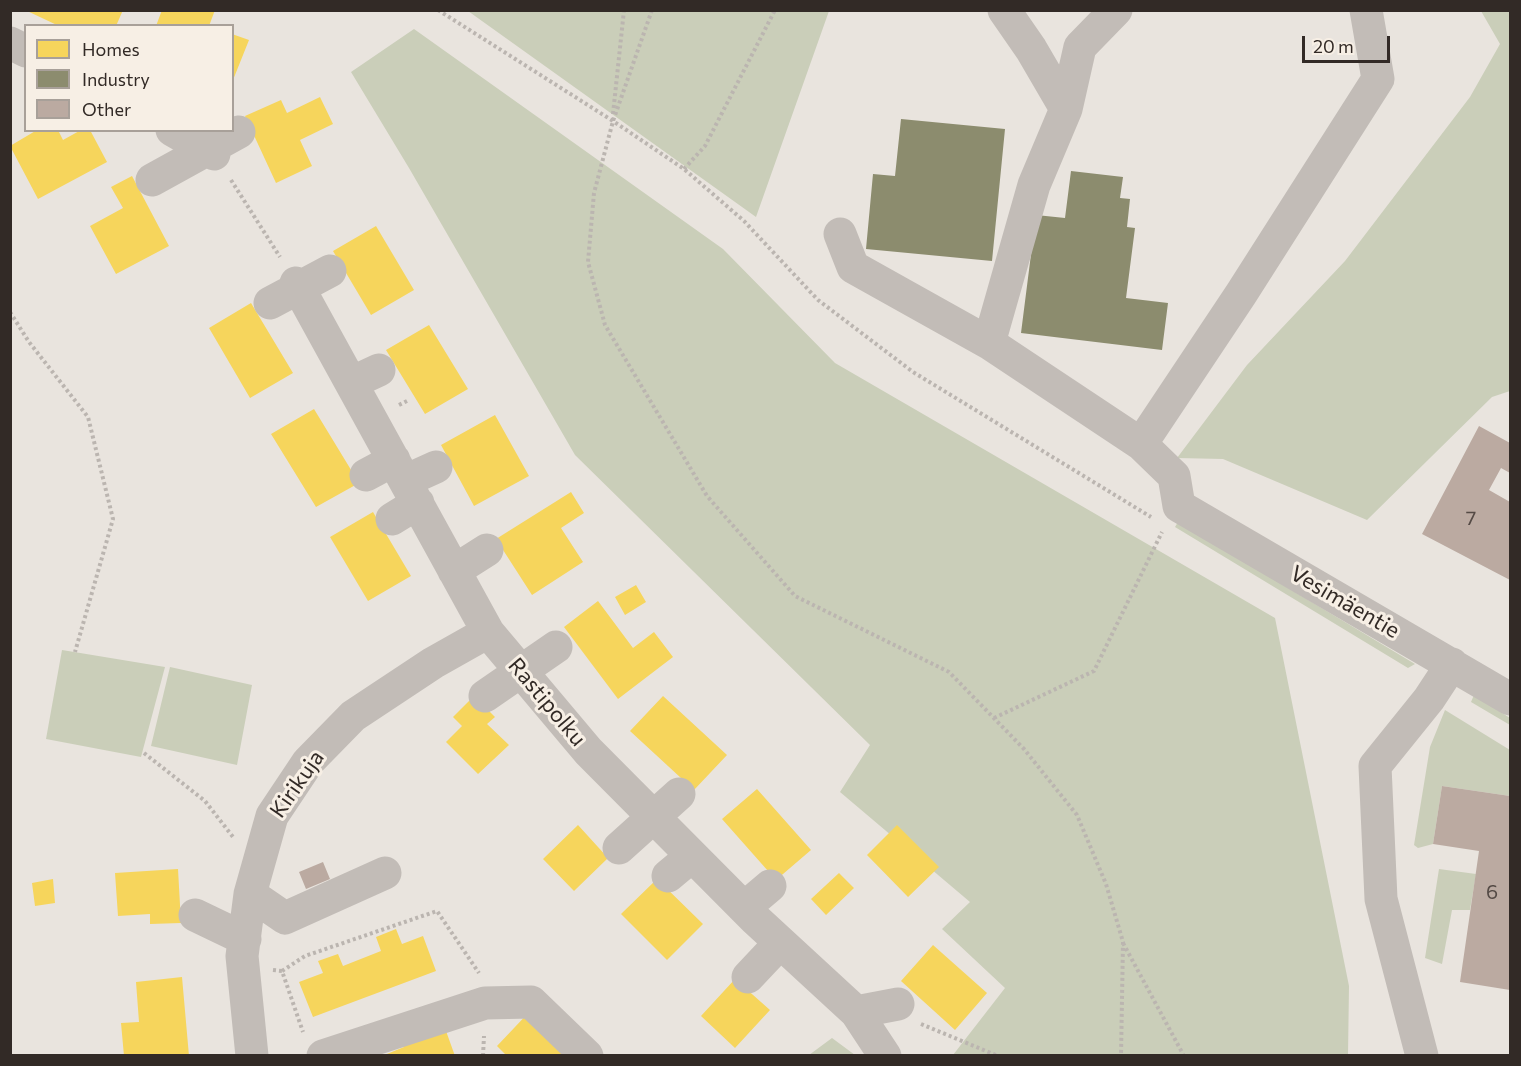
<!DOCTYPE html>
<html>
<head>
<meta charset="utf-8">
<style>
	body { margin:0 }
	#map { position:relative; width:1521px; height:1066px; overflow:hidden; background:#e9e4de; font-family:Commissioner,sans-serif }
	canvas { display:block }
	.frame { position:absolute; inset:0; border:12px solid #322a26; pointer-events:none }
	.legend { position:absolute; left:24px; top:24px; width:210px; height:108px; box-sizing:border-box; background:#f7efe5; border:2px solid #a8a099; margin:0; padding:8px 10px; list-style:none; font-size:18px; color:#322a26 }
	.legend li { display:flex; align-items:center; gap:12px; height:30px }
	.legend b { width:30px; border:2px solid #a8a099 }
	.scale { position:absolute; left:1302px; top:36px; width:88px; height:27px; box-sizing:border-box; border:3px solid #322a26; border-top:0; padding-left:8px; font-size:18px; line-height:21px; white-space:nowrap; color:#322a26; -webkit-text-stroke:4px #f7efe5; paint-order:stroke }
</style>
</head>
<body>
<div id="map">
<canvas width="1521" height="1066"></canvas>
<div class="frame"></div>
<ul class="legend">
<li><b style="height:16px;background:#f6d55c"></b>Homes</li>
<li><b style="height:16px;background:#8c8c6e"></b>Industry</li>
<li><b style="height:16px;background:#bbaaa1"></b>Other</li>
</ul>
<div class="scale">20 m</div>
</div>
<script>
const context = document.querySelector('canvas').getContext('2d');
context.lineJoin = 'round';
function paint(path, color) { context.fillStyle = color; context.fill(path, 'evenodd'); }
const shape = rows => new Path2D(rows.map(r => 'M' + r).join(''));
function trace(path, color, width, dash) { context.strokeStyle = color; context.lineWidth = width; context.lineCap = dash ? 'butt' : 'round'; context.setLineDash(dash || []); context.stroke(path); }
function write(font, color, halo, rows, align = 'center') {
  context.font = font + ' Commissioner,sans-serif'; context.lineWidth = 6; context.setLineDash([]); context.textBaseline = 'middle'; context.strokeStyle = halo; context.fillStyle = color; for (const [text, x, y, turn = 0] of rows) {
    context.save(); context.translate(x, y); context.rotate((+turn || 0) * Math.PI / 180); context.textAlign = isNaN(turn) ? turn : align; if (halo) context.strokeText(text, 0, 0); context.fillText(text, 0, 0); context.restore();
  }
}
const green = shape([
	[468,11,829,11,756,217],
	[1481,11,1510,11,1510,391,1492,397,1367,520,1223,459,1177,458,1247,365,1345,261,1470,97,1500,44],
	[414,29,723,249,835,363,1275,618,1349,986,1348,1055,953,1055,1005,988,942,929,970,902,840,792,870,745,575,455,409,168,351,72],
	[1178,522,1415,664,1408,668,1175,527],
	[62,650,165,667,141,757,46,739],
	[170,667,252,685,237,765,151,746],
	[1474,695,1510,718,1510,725,1471,702],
	[1445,710,1510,750,1510,796,1442,786,1433,844,1418,848,1414,845,1430,747],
	[1439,869,1476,874,1470,910,1452,910,1442,964,1425,958],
	[832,1038,855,1055,809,1055]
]);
const homes = shape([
	[25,10,123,10,116,26,59,26],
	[162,10,215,10,209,26,156,26],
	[232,34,249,40,233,80,232,80],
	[320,97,333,124,300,140,312,166,276,183,245,116,281,100,287,113],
	[37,130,58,130,63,140,81,130,90,130,107,162,38,199,10,146],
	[132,176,169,246,116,274,90,226,123,208,111,187],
	[376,226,414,290,371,315,333,251],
	[251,303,293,373,250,398,209,328],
	[429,325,468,389,425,414,386,350],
	[314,409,359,483,316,507,271,434],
	[495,415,529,476,474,506,441,445],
	[571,492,584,513,561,528,583,562,532,595,496,539],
	[373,512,411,576,368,601,330,537],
	[636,585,646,602,625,615,615,597],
	[598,601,633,648,654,632,673,657,618,699,564,627],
	[474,696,495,717,487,724,509,745,478,774,446,742,462,726,453,717],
	[663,696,727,755,694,790,630,731],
	[757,789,811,850,776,880,722,819],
	[578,825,608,858,574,891,543,859],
	[897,825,939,867,908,897,867,855],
	[178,869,181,923,150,924,150,914,118,916,115,873],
	[839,873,854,888,826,915,811,899],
	[53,879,55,903,35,906,32,883],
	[657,879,703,924,667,960,621,914],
	[396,929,402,944,423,936,436,971,313,1017,299,982,323,973,318,961,338,954,343,966,381,951,376,937],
	[933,945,987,993,955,1030,901,981],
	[182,977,189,1056,124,1056,121,1023,139,1022,136,982],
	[735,979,770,1010,735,1048,701,1016],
	[532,1009,581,1056,507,1056,497,1046],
	[446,1031,455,1056,382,1056,404,1047,399,1032]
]);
const industry = shape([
	[901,119,1005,129,992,261,866,249,873,174,895,176],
	[1071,171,1123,177,1120,198,1130,199,1127,227,1135,228,1126,298,1168,303,1162,350,1021,333,1036,215,1065,218]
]);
const building = shape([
	[1479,426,1510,443,1510,473,1501,468,1489,490,1510,502,1510,580,1422,534],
	[1442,786,1510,796,1510,990,1460,982,1479,851,1433,844],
	[323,862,330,879,306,889,299,872]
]);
const path = shape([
	[438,10,613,121,684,169,744,221,818,300,913,372,1151,517],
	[652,10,613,121,594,193,588,262,605,325,707,496,795,596,949,672,1024,749,1077,815,1106,884,1123,942,1121,1056],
	[613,114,624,10],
	[684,169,705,146,775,10],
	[231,180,280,257],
	[10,312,29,342,88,417,113,519,75,652],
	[399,405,407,401],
	[994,718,1094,671,1162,532],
	[144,753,205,801,233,837],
	[1123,943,1184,1056],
	[273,970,282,971,303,1032],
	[282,971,305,956,437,911,479,973],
	[921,1024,998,1056],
	[483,1056,484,1036]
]);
const minor = shape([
	[1004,10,1031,49,1066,109,1034,185,989,343,1141,444,1174,476,1179,506,1510,699],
	[10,43,26,51],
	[1066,109,1080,47,1116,10],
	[172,130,214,154],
	[152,180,239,132],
	[840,234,853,267,989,343],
	[296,283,488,632,589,752,755,919,856,1012,885,1056],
	[270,303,330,271],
	[351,383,379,370],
	[1141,444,1241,294,1378,79,1366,10],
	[366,475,394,460],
	[405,481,436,467],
	[392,519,418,503],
	[454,571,487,550],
	[485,696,556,647],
	[619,848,679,794],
	[668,876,692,856],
	[250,894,285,918,385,873],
	[744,908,770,886],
	[195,915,245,939],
	[748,977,780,943],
	[856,1012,898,1004],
	[252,1056,242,956,250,894,272,816,308,762,353,716,433,663,488,632],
	[323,1056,485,1003,531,1002,587,1056],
	[1422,1056,1381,899,1375,766,1429,699,1452,664]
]);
const numberNames = [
	["7",1471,518],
	["6",1492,892]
];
const streetNames = [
	["Vesimäentie",1345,602,30],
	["Rastipolku",547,702,50],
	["Kirikuja",297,784,-55]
];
paint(green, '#caceb9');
paint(homes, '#f6d55c');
paint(industry, '#8c8c6e');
paint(building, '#bbaaa1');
trace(path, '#bbb5b0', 4, [3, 3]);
trace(minor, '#c2bcb7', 33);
write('20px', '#544a45', null, numberNames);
write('22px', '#322a26', '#f7efe5', streetNames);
</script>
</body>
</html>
